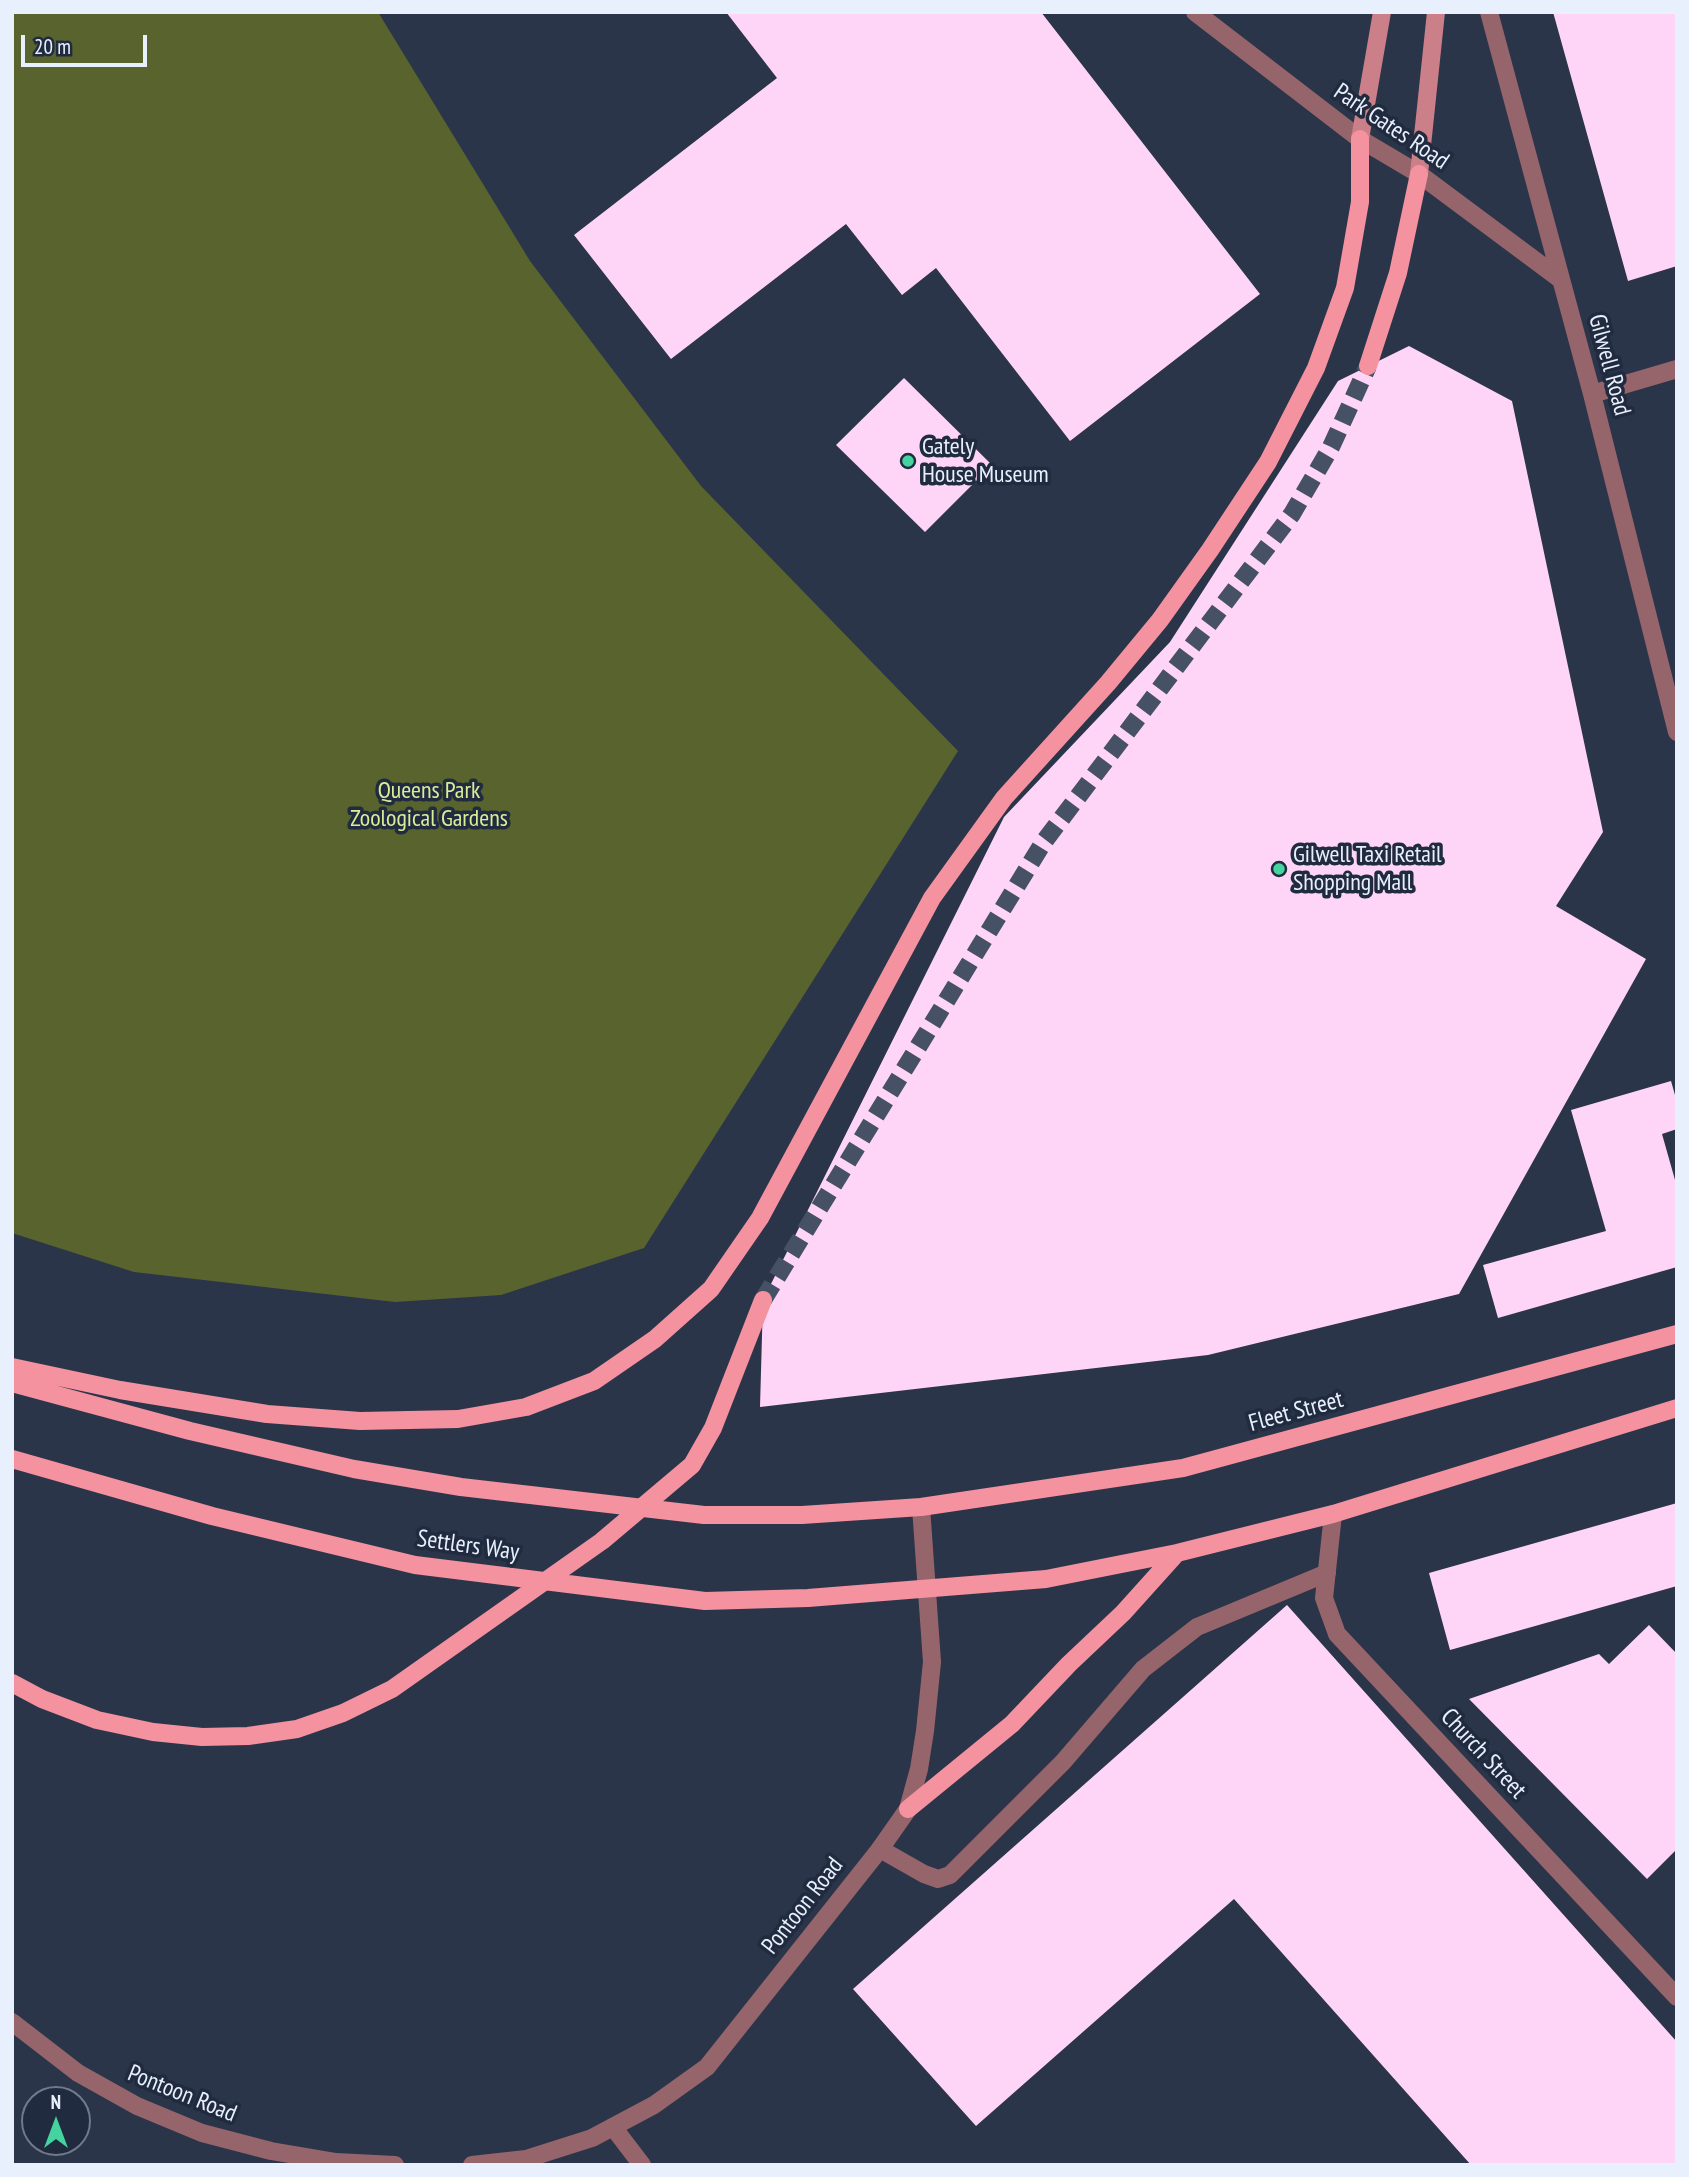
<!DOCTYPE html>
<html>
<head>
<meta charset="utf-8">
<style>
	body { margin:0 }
	#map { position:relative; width:1689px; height:2177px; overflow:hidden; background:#2b354a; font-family:"PT Sans Narrow",sans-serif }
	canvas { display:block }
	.frame { position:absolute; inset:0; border:14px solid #e8effd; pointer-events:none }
	.north { position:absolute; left:21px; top:2086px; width:70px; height:70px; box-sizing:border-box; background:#212b3f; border:2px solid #71798b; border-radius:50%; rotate:0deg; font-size:19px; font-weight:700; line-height:28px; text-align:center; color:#e8effd }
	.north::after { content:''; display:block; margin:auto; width:24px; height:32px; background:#45d49f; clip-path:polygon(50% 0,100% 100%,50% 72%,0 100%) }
	.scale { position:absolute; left:21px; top:35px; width:126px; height:32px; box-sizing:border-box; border:4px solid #e8effd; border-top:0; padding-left:9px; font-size:21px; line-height:24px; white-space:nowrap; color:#e8effd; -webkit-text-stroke:5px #212b3f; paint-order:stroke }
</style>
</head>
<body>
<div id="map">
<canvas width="1689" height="2177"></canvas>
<div class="frame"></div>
<div class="north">N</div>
<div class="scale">20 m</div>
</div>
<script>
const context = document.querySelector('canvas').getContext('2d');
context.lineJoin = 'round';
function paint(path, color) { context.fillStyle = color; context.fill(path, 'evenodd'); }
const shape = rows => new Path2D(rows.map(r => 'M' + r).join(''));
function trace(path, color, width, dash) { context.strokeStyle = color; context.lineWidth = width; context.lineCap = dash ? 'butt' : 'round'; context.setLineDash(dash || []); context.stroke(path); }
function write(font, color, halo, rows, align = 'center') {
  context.font = font + ' "PT Sans Narrow",sans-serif'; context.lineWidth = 7; context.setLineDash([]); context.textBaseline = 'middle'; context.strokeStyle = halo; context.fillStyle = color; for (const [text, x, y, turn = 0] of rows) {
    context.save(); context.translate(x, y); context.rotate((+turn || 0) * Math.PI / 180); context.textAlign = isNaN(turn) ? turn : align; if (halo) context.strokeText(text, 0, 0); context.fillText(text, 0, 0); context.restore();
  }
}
const green = shape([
	[12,12,378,12,530,261,701,486,958,751,644,1248,501,1295,395,1302,134,1272,12,1233]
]);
const building = shape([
	[726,12,1041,12,1260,294,1070,441,936,268,902,295,846,224,671,359,574,235,777,78],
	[1553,12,1677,12,1677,266,1628,281],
	[1409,346,1512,401,1603,832,1556,906,1646,959,1459,1294,1208,1355,760,1407,763,1300,1004,817,1170,642,1338,381],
	[904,378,992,465,925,532,836,445],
	[1671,1081,1677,1102,1677,1129,1662,1134,1677,1187,1677,1267,1498,1318,1483,1265,1606,1231,1571,1110],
	[1677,1503,1677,1586,1450,1650,1429,1573],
	[1287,1605,1677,2042,1677,2165,1471,2165,1234,1899,976,2126,853,1989],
	[1649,1625,1677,1654,1677,1849,1647,1879,1469,1699,1599,1654,1609,1664]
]);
const primaryTunnel = shape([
	[763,1300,1043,843,1292,514,1331,447,1368,366]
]);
const lane = shape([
	[1333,1514,1324,1598,1337,1634,1677,1997],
	[880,1849,924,1874,938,1879,950,1875,1063,1762,1143,1669,1197,1627,1327,1573],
	[613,2127,642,2165]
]);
const street = shape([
	[1195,12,1360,139,1419,174,1560,279],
	[1489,12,1592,394,1677,732],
	[1592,394,1677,369],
	[12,2022,78,2073,137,2106,202,2133,271,2151,336,2162,395,2165],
	[472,2165,526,2159,592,2138,654,2105,707,2067,880,1849,908,1809,919,1769,925,1731,932,1662,921,1507]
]);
const secondary = shape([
	[1360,139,1382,12],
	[1419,174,1436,12]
]);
const primary = shape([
	[1368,366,1398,273,1419,174],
	[12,1367,120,1390,267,1414,360,1421,458,1419,526,1407,594,1381,655,1339,711,1289,760,1218,932,898,1004,798,1108,683,1160,620,1210,550,1268,462,1316,368,1345,288,1360,202,1360,139],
	[12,1383,190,1431,354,1469,461,1487,704,1515,802,1515,921,1507,1183,1468,1677,1334],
	[12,1459,212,1516,415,1565,705,1601,808,1598,1046,1579,1177,1553,1333,1514,1677,1408],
	[12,1683,42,1699,97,1720,153,1732,202,1737,248,1736,297,1729,343,1713,392,1689,602,1541,692,1465,713,1428,763,1300],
	[908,1809,1012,1724,1069,1664,1123,1613,1177,1553]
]);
const markers = [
	[908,461,7,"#45d49f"],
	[1279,869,7,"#45d49f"]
];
const streetNames = [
	["Park Gates Road",1391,127,34],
	["Gilwell Road",1609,365,75],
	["Fleet Street",1296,1412,-15],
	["Settlers Way",468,1546,8],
	["Church Street",1483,1754,47],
	["Pontoon Road",803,1906,-52],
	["Pontoon Road",182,2094,22]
];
const poiNames = [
	["Gately",922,447],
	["House Museum",922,475],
	["Gilwell Taxi Retail",1293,855],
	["Shopping Mall",1293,883]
];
const parkNames = [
	["Queens Park",429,791],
	["Zoological Gardens",429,819]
];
paint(green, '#59632e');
paint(building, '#ffd5f7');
trace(primaryTunnel, '#475165', 18, [18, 9]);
trace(lane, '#96656b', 18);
trace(street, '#96656b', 18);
trace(secondary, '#cb7f89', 18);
trace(primary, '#f492a0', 18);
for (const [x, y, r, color] of markers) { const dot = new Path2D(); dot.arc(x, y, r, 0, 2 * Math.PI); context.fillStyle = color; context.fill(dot); trace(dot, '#212b3f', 2.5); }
write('24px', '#e8effd', '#212b3f', streetNames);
write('24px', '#e8effd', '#212b3f', poiNames, 'left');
write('24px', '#dbed98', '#212b3f', parkNames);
</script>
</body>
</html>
